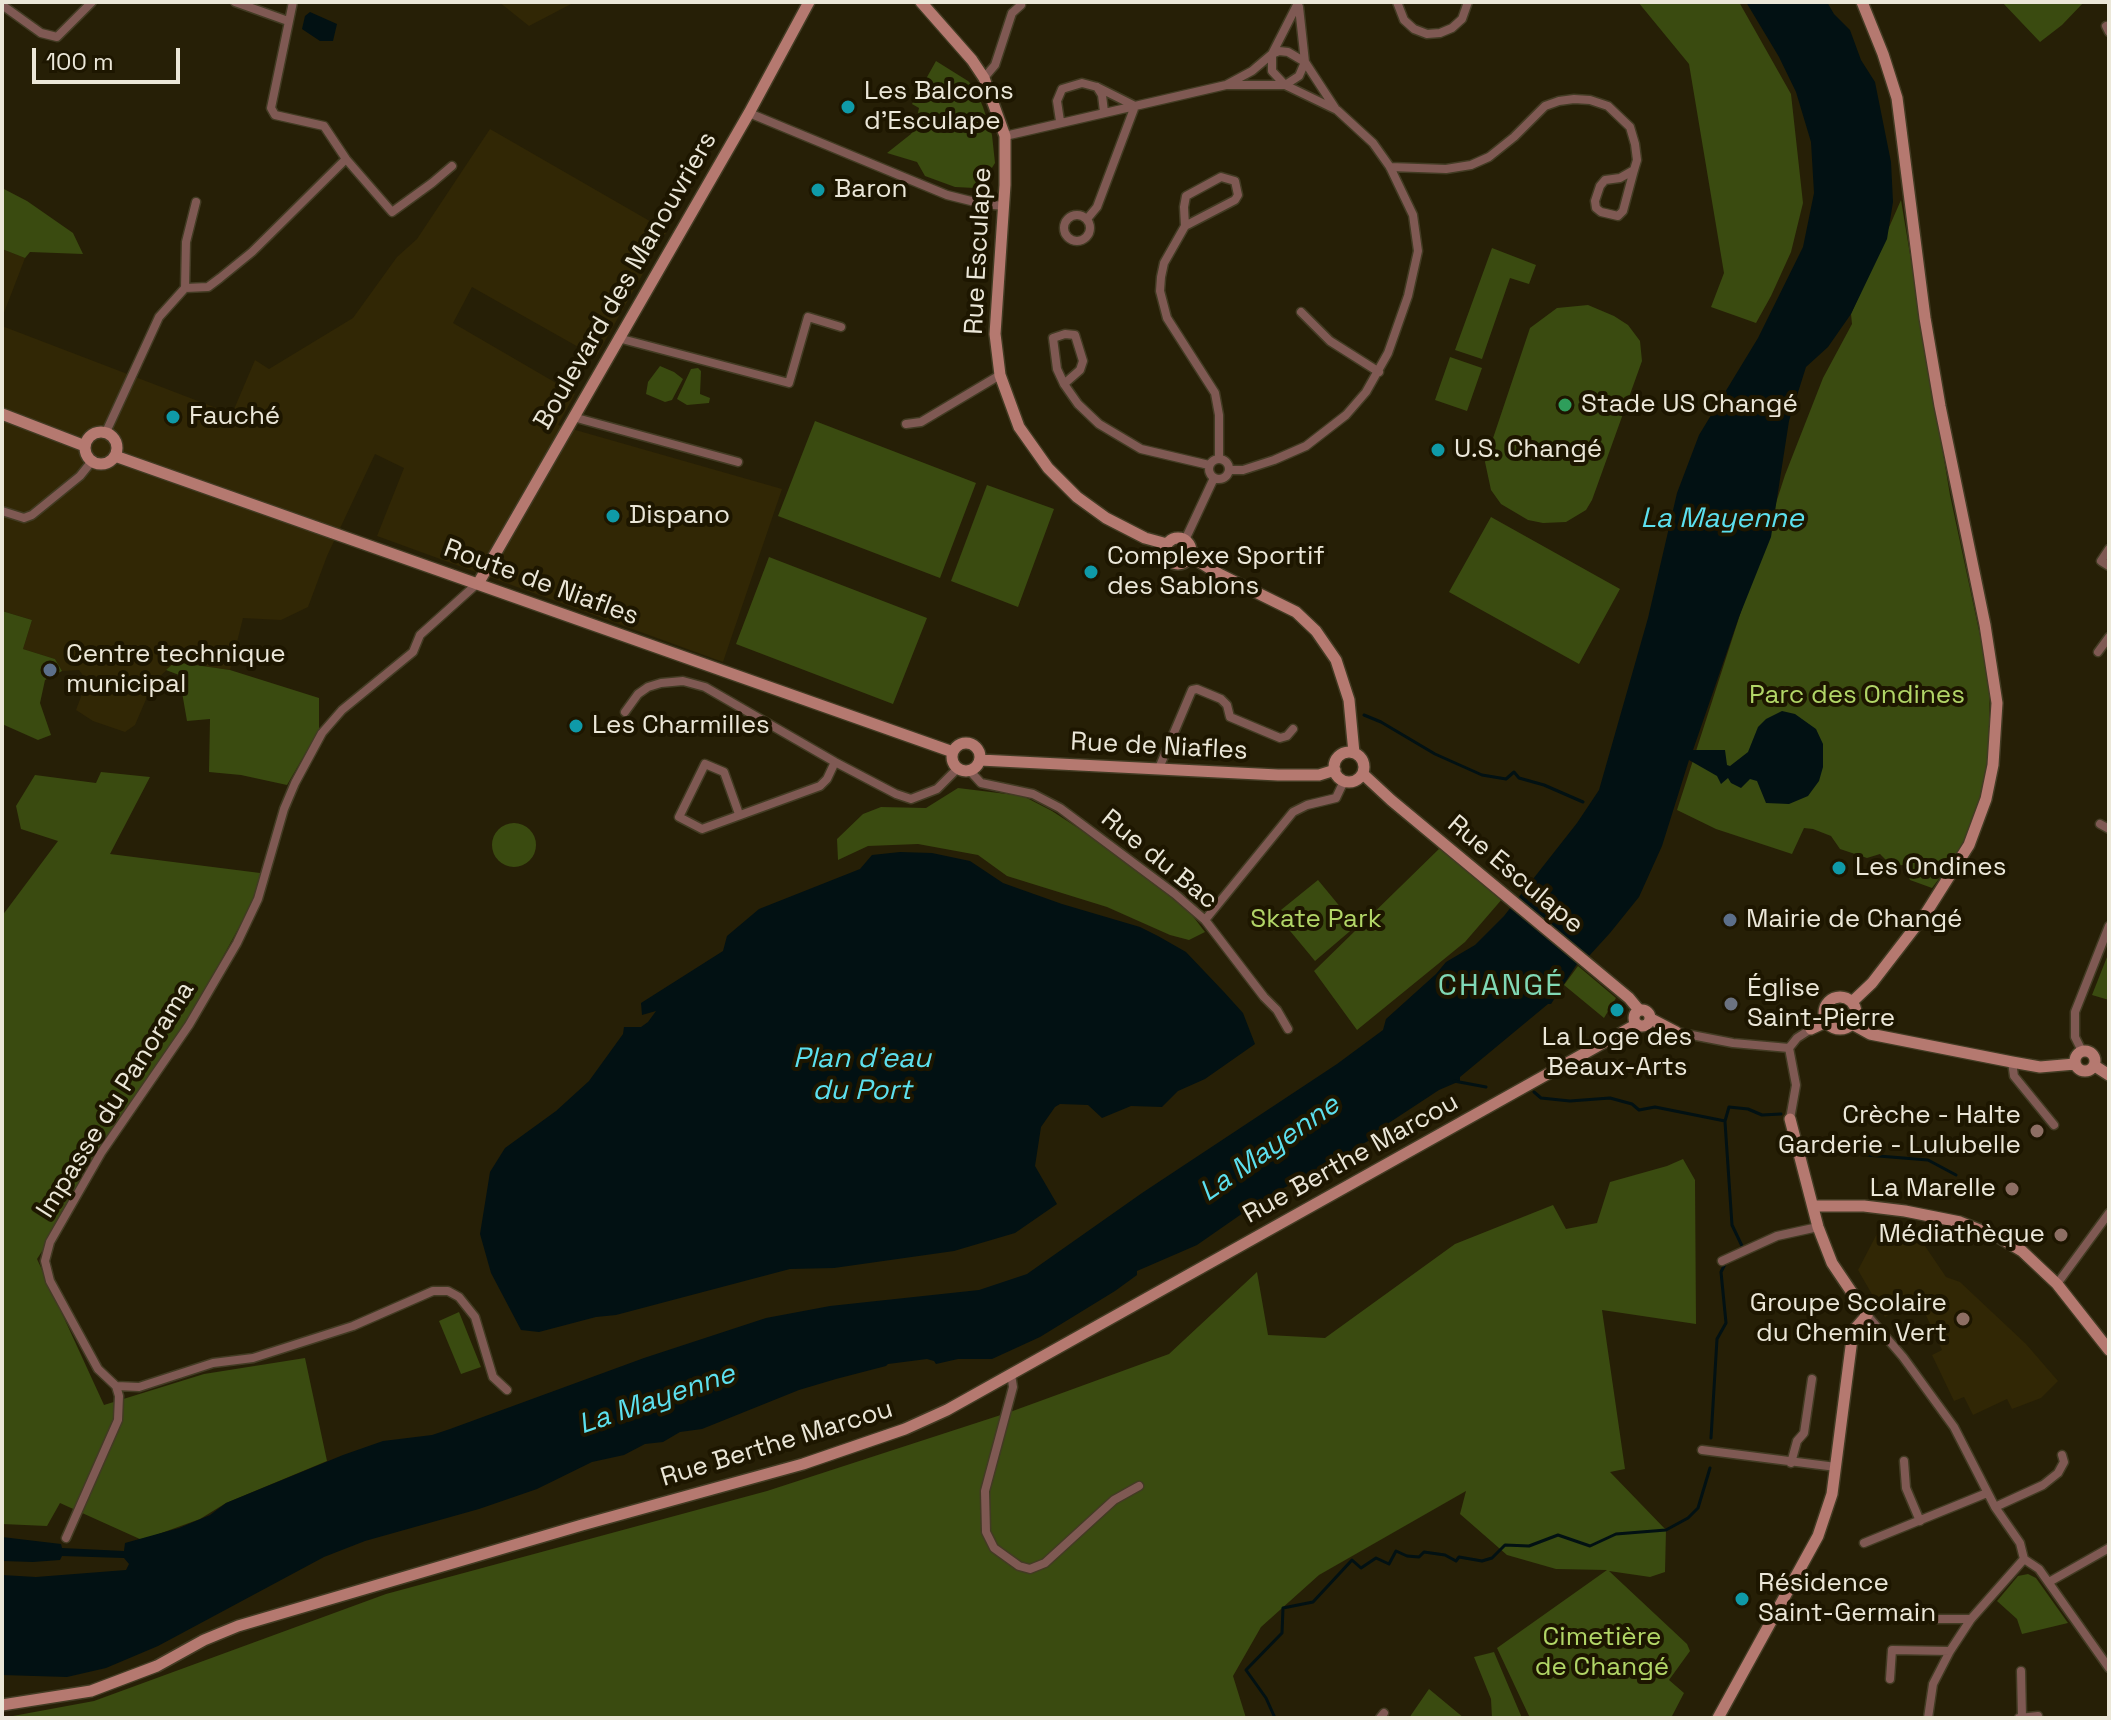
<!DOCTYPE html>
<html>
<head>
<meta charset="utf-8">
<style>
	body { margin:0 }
	#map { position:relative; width:2111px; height:1720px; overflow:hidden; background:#261f06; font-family:"Space Grotesk",sans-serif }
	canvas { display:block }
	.frame { position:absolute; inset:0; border:4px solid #ebe7d8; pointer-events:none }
	.scale { position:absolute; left:32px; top:48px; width:148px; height:36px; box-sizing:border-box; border:4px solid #ebe7d8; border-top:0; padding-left:10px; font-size:24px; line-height:28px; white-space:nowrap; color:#ebe7d8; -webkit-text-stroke:6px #1d1600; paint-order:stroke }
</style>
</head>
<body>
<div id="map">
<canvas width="2111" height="1720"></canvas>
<div class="frame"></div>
<div class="scale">100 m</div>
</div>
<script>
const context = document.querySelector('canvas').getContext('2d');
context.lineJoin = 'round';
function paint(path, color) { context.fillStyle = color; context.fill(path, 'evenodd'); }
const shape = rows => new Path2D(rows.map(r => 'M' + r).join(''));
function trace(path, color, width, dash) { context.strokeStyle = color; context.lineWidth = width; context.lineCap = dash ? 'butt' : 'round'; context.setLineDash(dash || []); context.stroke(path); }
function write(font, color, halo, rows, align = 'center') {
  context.font = font + ' "Space Grotesk",sans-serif'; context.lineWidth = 8; context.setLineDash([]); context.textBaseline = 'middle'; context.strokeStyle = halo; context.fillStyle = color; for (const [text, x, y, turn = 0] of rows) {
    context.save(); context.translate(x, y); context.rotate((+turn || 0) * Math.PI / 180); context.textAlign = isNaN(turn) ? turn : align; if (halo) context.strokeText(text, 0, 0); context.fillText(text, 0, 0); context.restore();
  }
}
const built = shape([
	[499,2,575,2,529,26],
	[490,129,667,231,596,357,472,287,453,323,575,394,558,425,782,489,723,662,377,536,404,468,375,454,327,556,308,607,281,620,243,618,230,670,175,662,153,683,135,725,125,732,93,721,76,710,87,681,79,670,62,671,55,659,23,649,32,620,2,611,2,326,232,414,255,360,269,369,353,318,397,257,417,239],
	[2,249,25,258,2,318],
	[1880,1228,1923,1243,1946,1277,1960,1282,2026,1344,2058,1381,2041,1398,2012,1409,2007,1399,1973,1415,1964,1397,1954,1401,1932,1355,1942,1350,1924,1311,1933,1306,1931,1303,1915,1312,1902,1307,1885,1317,1858,1270]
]);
const green = shape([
	[1638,2,1739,2,1791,94,1803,203,1791,252,1771,296,1756,323,1711,307,1724,273,1689,64],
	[2002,2,2084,2,2062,25,2040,42],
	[936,61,968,81,975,88,983,107,992,135,995,163,981,185,975,188,955,187,925,176,917,162,887,153,911,134,915,127,919,108,912,104],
	[2,188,27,201,73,233,83,254,30,252,25,258,2,249],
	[1901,200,1950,495,1990,682,1988,769,1982,794,1961,850,1932,888,1910,880,1903,865,1892,866,1880,854,1867,858,1840,849,1831,836,1813,829,1804,828,1792,854,1716,829,1677,810,1785,475,1823,378,1852,324,1851,314],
	[1492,248,1536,265,1529,284,1510,278,1482,359,1455,350],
	[1588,305,1614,316,1628,325,1640,341,1642,361,1592,500,1586,510,1566,522,1543,523,1528,520,1501,504,1491,490,1485,462,1530,328,1557,308],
	[1450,357,1482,368,1467,411,1435,400],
	[660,366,674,372,683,379,672,400,665,402,646,394,648,382],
	[698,368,701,371,700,394,710,398,709,403,687,405,677,399,691,369],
	[815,421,976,483,940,578,778,516],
	[987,485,1054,509,1018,607,951,581],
	[1491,517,1620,589,1579,664,1449,592],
	[769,557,927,618,893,704,736,644],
	[2,611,32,620,23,649,55,659,62,671,45,680,40,703,51,735,38,740,2,724],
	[175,662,230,670,319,698,319,730,287,785,241,775,209,772,210,719,187,721,179,675,166,670],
	[101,772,150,777,110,854,268,874,176,1043,37,1259,104,1405,204,1374,305,1358,327,1461,226,1503,200,1519,142,1540,60,1503,47,1526,2,1524,2,916,58,841,21,829,16,806,35,775,96,783],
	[958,788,1023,796,1052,811,1104,845,1156,884,1192,915,1205,932,1189,940,1170,935,1107,907,1007,876,978,855,918,844,868,846,838,860,837,839,863,814,881,807,926,808],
	'492 845a22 22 0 1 1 44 0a22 22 0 1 1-44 0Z',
	[1442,846,1503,898,1465,942,1357,1030,1314,971],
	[1318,880,1356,926,1315,961,1276,914],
	[2109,952,2109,1000,2092,995],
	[1578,966,1616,998,1604,1018,1564,985],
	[1683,1159,1695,1180,1696,1324,1602,1310,1625,1469,1610,1472,1666,1530,1665,1572,1650,1577,1609,1571,1687,1644,1690,1651,1669,1680,1684,1693,1671,1718,1530,1718,1497,1648,1607,1570,1556,1569,1507,1555,1460,1514,1466,1491,1319,1575,1261,1627,1233,1676,1246,1718,2,1718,94,1701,386,1594,767,1491,1010,1412,1169,1354,1257,1272,1268,1335,1325,1338,1455,1244,1553,1205,1566,1229,1597,1223,1610,1182,1667,1166],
	[459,1312,481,1367,461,1374,439,1321],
	[2028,1574,2036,1578,2068,1623,2022,1634,2017,1619,1997,1601,2018,1576],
	[1494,1652,1522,1718,1492,1718,1491,1699,1474,1657],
	[1429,1689,1464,1718,1409,1718]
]);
const water = shape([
	[1746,2,1827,2,1834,14,1850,30,1861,60,1875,82,1891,162,1893,202,1887,239,1851,314,1828,347,1806,367,1789,421,1771,537,1739,617,1693,750,1725,750,1727,765,1730,766,1748,752,1758,727,1766,719,1782,711,1795,714,1816,729,1823,744,1823,767,1819,781,1808,796,1789,804,1766,803,1757,781,1750,779,1741,788,1731,783,1728,778,1721,784,1717,776,1689,760,1662,846,1639,897,1610,933,1589,956,1586,954,1577,964,1551,1004,1548,1004,1460,1077,1460,1081,1439,1090,1369,1136,1370,1140,1355,1148,1355,1152,1266,1197,1197,1245,1137,1271,1137,1275,1115,1291,1040,1337,992,1359,958,1359,936,1364,934,1361,927,1359,888,1364,886,1366,836,1379,799,1390,702,1429,680,1432,663,1442,645,1444,624,1455,592,1462,537,1489,479,1509,365,1541,324,1557,158,1646,106,1668,67,1677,2,1675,2,1575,36,1577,126,1570,129,1564,124,1558,62,1556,60,1560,33,1562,2,1561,2,1537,61,1544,62,1548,124,1551,125,1543,179,1528,210,1515,226,1503,343,1455,383,1441,432,1435,450,1429,644,1358,766,1318,830,1306,979,1290,1027,1274,1142,1193,1337,1064,1383,1030,1386,1019,1436,974,1446,962,1475,945,1504,916,1577,823,1599,790,1648,618,1677,493,1699,435,1758,338,1803,247,1814,193,1811,142,1796,92,1779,57],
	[310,12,337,24,333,41,320,41,302,29,305,16],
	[900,852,932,853,970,861,1003,883,1062,904,1140,927,1158,936,1186,952,1224,992,1243,1013,1255,1044,1205,1079,1178,1091,1162,1107,1131,1106,1102,1118,1088,1105,1060,1104,1055,1107,1041,1127,1035,1166,1057,1204,1015,1233,954,1251,834,1268,790,1269,616,1315,596,1317,539,1332,521,1330,491,1273,480,1234,490,1172,505,1148,556,1111,589,1081,623,1034,624,1027,641,1027,648,1022,656,1011,642,1015,641,1003,723,951,727,936,759,909,860,869,872,855]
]);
const stream = shape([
	[1364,715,1381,722,1435,754,1482,775,1506,779,1514,772,1519,778,1544,785,1583,802],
	[1454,1081,1486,1087],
	[1534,1092,1541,1098,1570,1101,1610,1098,1632,1104,1639,1110,1655,1107,1725,1121,1729,1107,1748,1109,1762,1115,1781,1114],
	[1725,1122,1732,1225,1743,1248],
	[1866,1155,1928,1160,1956,1175],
	[1711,1438,1717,1339,1726,1323,1721,1272,1726,1262],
	[1275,1718,1266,1698,1246,1670,1282,1633,1283,1608,1313,1602,1352,1560,1361,1568,1376,1558,1389,1564,1396,1551,1407,1556,1419,1557,1424,1552,1445,1555,1456,1561,1459,1557,1482,1561,1492,1558,1505,1545,1529,1546,1558,1535,1590,1546,1616,1534,1666,1530,1688,1518,1698,1508,1710,1468]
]);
const street = shape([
	[235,2,288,21],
	[293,2,271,108,275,115,324,126,346,159,392,212,432,183,452,166],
	[1397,2,1404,20,1414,29,1427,34,1440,33,1452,28,1462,19,1468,2],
	[2,5,41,33,57,37,92,2],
	[1299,7,1305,62,1335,108],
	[2106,26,2109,32],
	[1279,51,1288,52,1305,62,1299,76,1285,85,1272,71,1272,54,1279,51],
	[984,78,995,65,1012,13,1021,5],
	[1226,85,1285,85,1337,110,1373,143,1390,167,1413,215,1418,251,1408,296,1388,353,1366,392,1346,415,1306,446,1274,460,1243,470,1229,470],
	[1097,87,1102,95,1104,112],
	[749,113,947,195,983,204,1004,206],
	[1060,121,1057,101,1062,89,1082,83,1097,87,1135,106,1097,207,1087,219],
	[1005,136,1226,85,1252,71,1272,54,1298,3],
	[1390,167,1446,169,1471,165,1489,157,1514,137,1545,106,1559,101,1574,99,1590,100,1608,106,1630,127,1635,144,1637,160,1634,170,1623,211,1618,216,1601,212,1596,208,1595,201,1600,186,1605,180,1620,178,1634,170],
	'1064 228a13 13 0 1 1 26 0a13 13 0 1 1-26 0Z',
	[1185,226,1235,200,1238,195,1235,181,1221,177,1186,196,1184,207,1185,226,1164,263,1161,277,1160,291,1167,318,1215,393,1219,415,1219,459],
	[185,288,208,287,220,278,252,252,346,159],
	[1301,312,1330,341,1379,372],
	[618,338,789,383,808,317,841,327],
	[1064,384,1080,370,1083,361,1075,335,1065,334,1053,338,1057,369,1064,384,1078,404,1099,424,1141,449,1209,465],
	[573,417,738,462],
	[906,424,921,422,1000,375],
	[106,432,159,317,185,288,186,242,196,202],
	'1209 469a10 10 0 1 1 20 0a10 10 0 1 1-20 0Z',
	[2,511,24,518,32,515,80,476,92,461],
	[1185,540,1214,478],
	[2109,549,2101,561,2109,566],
	[479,582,420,635,413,652,342,710,322,733,295,783,284,809,258,899,237,943,189,1025,101,1153,50,1242,45,1261,50,1281,98,1369,116,1386,139,1387,213,1363,253,1358,353,1326,433,1291,448,1291,459,1297,475,1317,493,1377,507,1390],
	[2098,652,2109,637],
	[625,712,638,694,648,687,661,683,683,681,705,687,835,762,896,794,911,799,937,789,957,769],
	[1159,768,1192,690,1197,689,1221,699,1227,705,1230,717,1280,738,1287,736,1293,729],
	[970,771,981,783,1033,794,1060,808,1175,894,1205,920,1264,997,1277,1010,1288,1029],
	[739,814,724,772,705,764,679,817,702,829,820,786,827,779,835,762],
	[2100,824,2109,829],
	[1205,920,1293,812,1307,805,1336,798,1344,781],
	[1676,1032,1733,1043,1789,1048],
	[1789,1048,1796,1085,1790,1119],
	[1789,1048,1797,1038,1811,1029],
	[2082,1051,2075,1037,2075,1012,2109,926],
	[2012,1062,2014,1076,2054,1125],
	[1722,1261,1777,1236,1818,1227],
	[2057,1284,2109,1213],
	[1867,1315,1903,1357,1954,1427,1995,1507,2020,1543,2024,1559,2039,1569,2109,1668],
	[1011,1374,1013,1387,985,1491,986,1532,994,1548,1019,1566,1030,1569,1045,1563,1114,1500,1139,1486],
	[1702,1450,1836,1467],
	[1904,1461,1906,1488,1920,1521],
	[1791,1463,1797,1441,1804,1433,1812,1379],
	[1995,1507,2043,1485,2058,1473,2064,1462,2062,1455],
	[66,1538,118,1420,119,1396,116,1386],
	[1864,1543,1987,1493],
	[2049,1582,2109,1548],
	[1933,1619,1971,1619],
	[2021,1671,2022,1717],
	[1890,1679,1892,1650,1950,1651],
	[1380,1718,1384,1713],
	[1928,1718,1933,1684,1950,1651,1971,1619,2024,1559],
	[2019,1718,2038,1716]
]);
const secondary = shape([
	[921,2,972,60,984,78,1005,136,1005,185,995,334,1000,375,1019,427,1048,468,1077,497,1106,518,1145,538,1167,544],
	[2,414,85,446],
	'85 448a16 16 0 1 1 32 0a16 16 0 1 1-32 0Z',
	[115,456,953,752],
	'1165 551a13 13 0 1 1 26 0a13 13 0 1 1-26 0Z',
	[1190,556,1219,574,1296,612,1316,631,1336,660,1349,700,1354,753],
	[479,582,749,113,809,2],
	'952 757a14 14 0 1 1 28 0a14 14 0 1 1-28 0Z',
	'1334 767a15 15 0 1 1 30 0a15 15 0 1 1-30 0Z',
	[980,760,1278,775,1319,775,1335,770],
	[1363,774,1391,800,1629,998,1639,1010],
	'1824 1013a16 16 0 1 1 32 0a16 16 0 1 1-32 0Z',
	[1852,1002,1872,983,1926,913,1969,845,1986,799,1993,765,1997,703,1985,625,1940,406,1925,318,1897,98,1883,54,1862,2],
	'1634 1018a8 8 0 1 1 16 0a8 8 0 1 1-16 0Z',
	[1651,1019,1676,1032],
	[1852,1024,1870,1034,2012,1062,2040,1067,2075,1064],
	[1811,1029,1826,1022],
	'2075 1061a10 10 0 1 1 20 0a10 10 0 1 1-20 0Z',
	[2095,1066,2109,1075],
	[1814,1206,1864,1206,1905,1211,1960,1222,2000,1238,2022,1251,2057,1284,2109,1350],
	[2,1705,91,1691,157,1666,204,1640,238,1626,582,1525,803,1464,905,1429,947,1410,1637,1024],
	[1718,1718,1818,1536,1832,1494,1853,1331,1867,1315,1832,1263,1818,1227,1790,1119]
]);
const markers = [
	[848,107,8,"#0f9aa8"],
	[818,190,8,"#0f9aa8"],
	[1565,405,8,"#2e9e5b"],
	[173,417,8,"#0f9aa8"],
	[1438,450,8,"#0f9aa8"],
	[613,516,8,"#0f9aa8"],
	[1091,572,8,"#0f9aa8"],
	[50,670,8,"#5c6f8a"],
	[576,726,8,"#0f9aa8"],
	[1839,868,8,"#0f9aa8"],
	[1730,920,8,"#5c6f8a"],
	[1731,1004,8,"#6b7280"],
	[1617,1010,8,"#0f9aa8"],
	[2037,1131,8,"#8d6e63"],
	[2012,1189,8,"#8d6e63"],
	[2061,1235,8,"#8d6e63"],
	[1963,1319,8,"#8d6e63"],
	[1742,1599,8,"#0f9aa8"]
];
const poiNames = [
	["Les Balcons",864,92],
	["d'Esculape",864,122],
	["Baron",834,190],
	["Stade US Changé",1581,405],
	["Fauché",189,417],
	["U.S. Changé",1454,450],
	["Dispano",629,516],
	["Complexe Sportif",1107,557],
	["des Sablons",1107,587],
	["Centre technique",66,655],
	["municipal",66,685],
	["Les Charmilles",592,726],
	["Les Ondines",1855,868],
	["Mairie de Changé",1746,920],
	["Église",1747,989],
	["Saint-Pierre",1747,1019],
	["La Loge des",1617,1038,"center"],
	["Beaux-Arts",1617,1068,"center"],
	["Crèche - Halte",2021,1116,"right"],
	["Garderie - Lulubelle",2021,1146,"right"],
	["La Marelle",1996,1189,"right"],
	["Médiathèque",2045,1235,"right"],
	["Groupe Scolaire",1947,1304,"right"],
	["du Chemin Vert",1947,1334,"right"],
	["Résidence",1758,1584],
	["Saint-Germain",1758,1614]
];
const streetNames = [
	["Rue Esculape",979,251,-87],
	["Boulevard des Manouvriers",626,281,-60],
	["Route de Niafles",541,583,20],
	["Rue de Niafles",1159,747,3],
	["Rue du Bac",1159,860,39],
	["Rue Esculape",1515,875,40],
	["Impasse du Panorama",116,1100,-58],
	["Rue Berthe Marcou",1351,1159,-29],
	["Rue Berthe Marcou",777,1444,-17]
];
const parkNames = [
	["Parc des Ondines",1857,696],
	["Skate Park",1316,920],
	["Cimetière",1602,1638],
	["de Changé",1602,1668]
];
const waterNames = [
	["La Mayenne",1722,519],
	["Plan d'eau",862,1059],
	["du Port",862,1091],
	["La Mayenne",1270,1149,-35],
	["La Mayenne",657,1400,-19]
];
const quarterNames = [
	["CHANGÉ",1501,987]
];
paint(built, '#312705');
paint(green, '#3a4b10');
paint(water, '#021113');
trace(stream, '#021113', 3);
trace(street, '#423b23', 11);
trace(secondary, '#423b23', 14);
trace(street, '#7f5953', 8);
trace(secondary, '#b57970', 11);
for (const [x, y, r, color] of markers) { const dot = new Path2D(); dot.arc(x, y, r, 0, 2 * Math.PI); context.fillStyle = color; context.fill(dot); trace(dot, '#1d1600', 3); }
write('26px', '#ebe7d8', '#1d1600', poiNames, 'left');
write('26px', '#ebe7d8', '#1d1600', streetNames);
write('26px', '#b2d667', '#1d1600', parkNames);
write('italic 28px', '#5ce0ee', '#1d1600', waterNames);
context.letterSpacing = '2px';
write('30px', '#80d9b5', '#1d1600', quarterNames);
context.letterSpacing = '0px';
</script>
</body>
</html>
